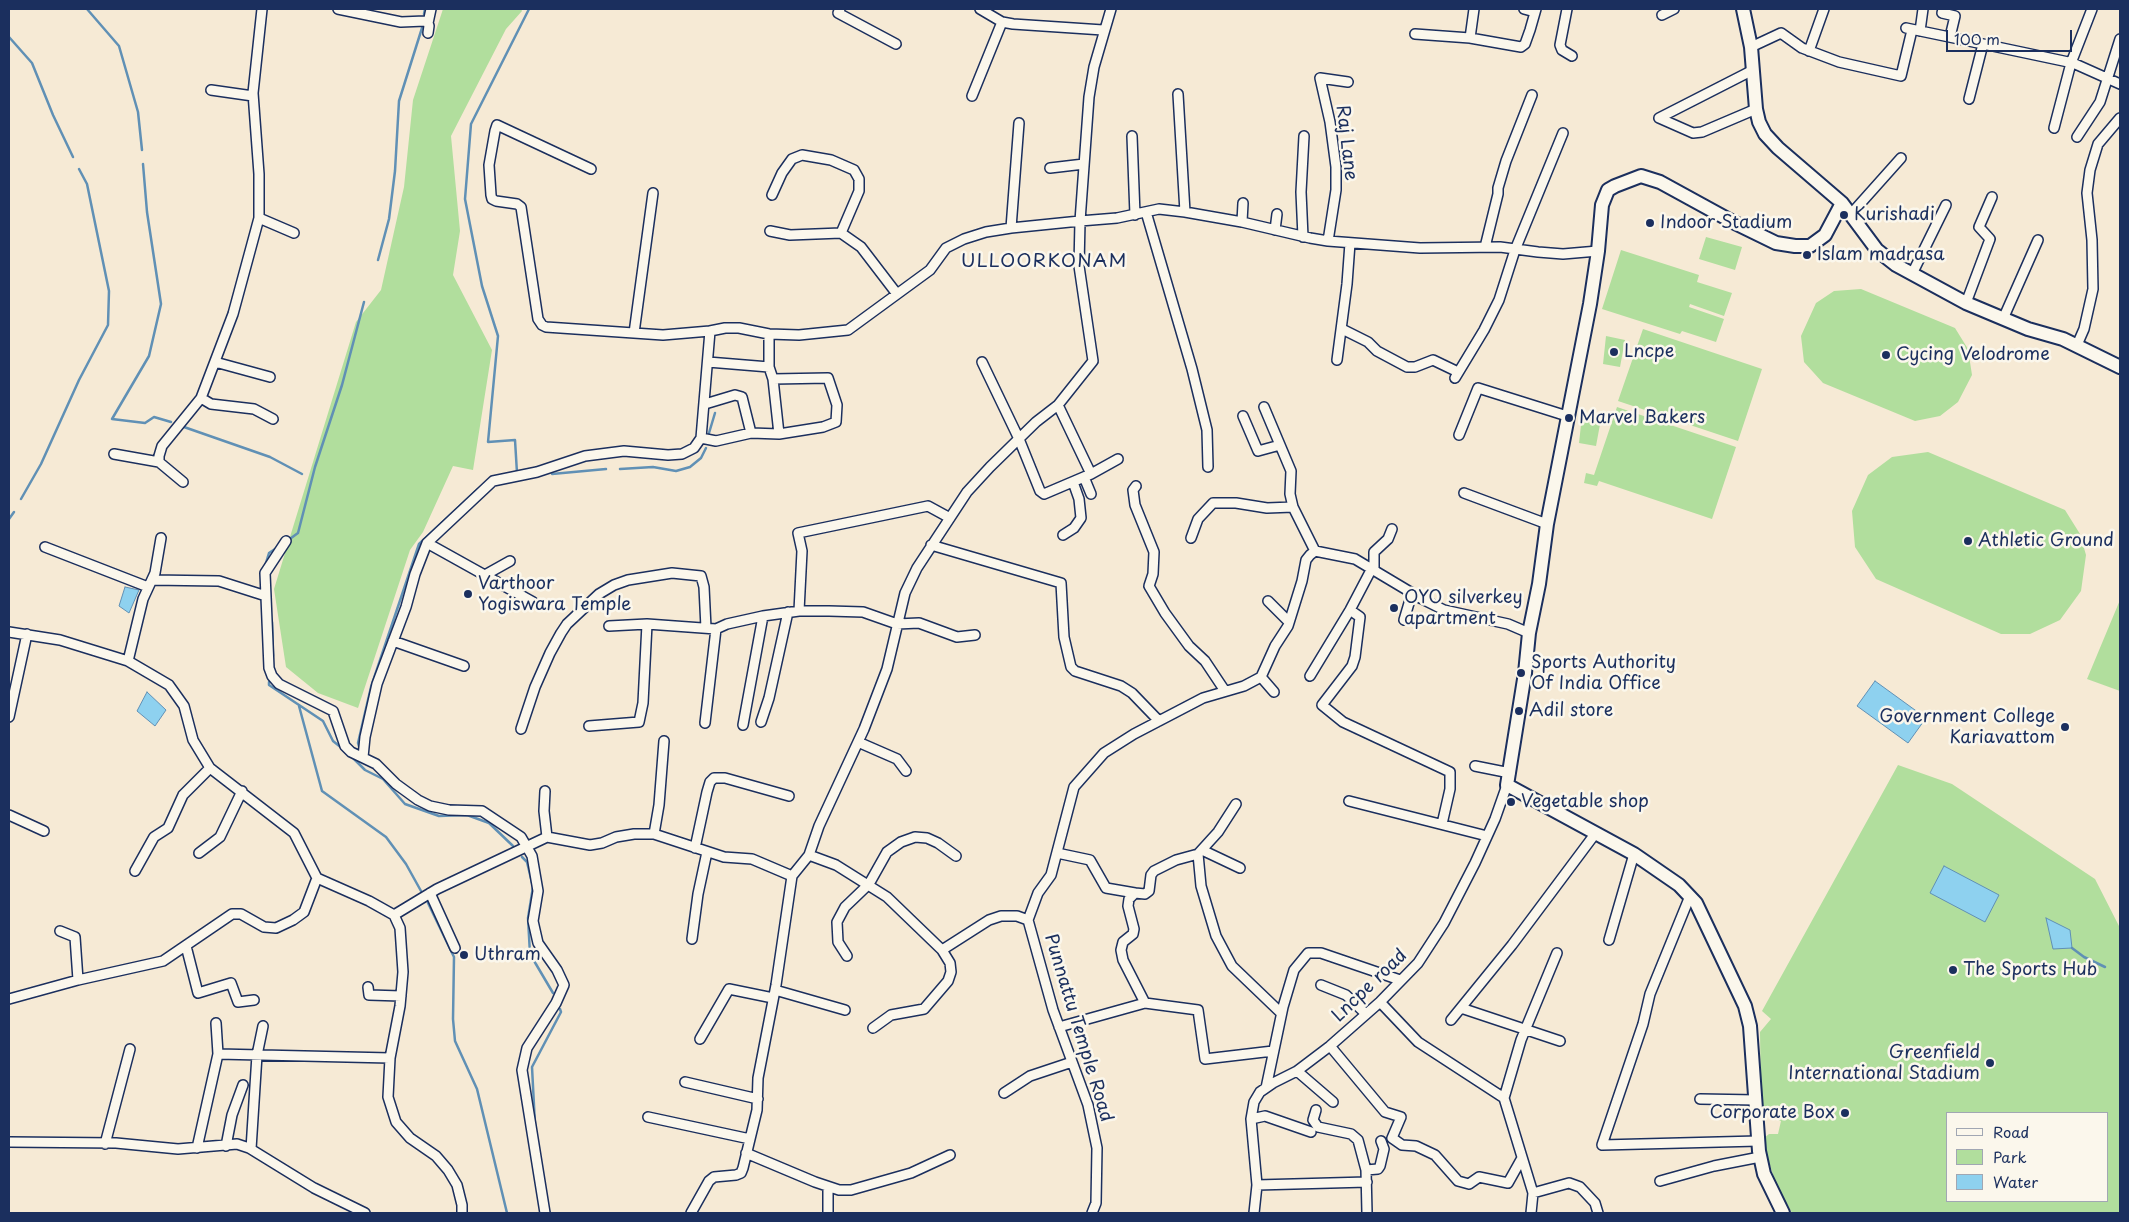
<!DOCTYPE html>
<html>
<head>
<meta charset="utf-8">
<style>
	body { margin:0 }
	#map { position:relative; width:2129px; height:1222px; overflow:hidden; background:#f6ead5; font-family:"Playpen Sans",sans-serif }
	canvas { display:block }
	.frame { position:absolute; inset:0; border:10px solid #1b2f5e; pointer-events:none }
	.legend { position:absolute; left:1946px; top:1112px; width:162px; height:90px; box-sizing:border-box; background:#fbf7ec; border:1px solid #a1a7b3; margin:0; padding:6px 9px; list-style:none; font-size:15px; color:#1b2f5e }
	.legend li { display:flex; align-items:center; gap:10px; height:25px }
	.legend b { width:25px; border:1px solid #a1a7b3 }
	.scale { position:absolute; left:1946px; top:30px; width:126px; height:22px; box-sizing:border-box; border:2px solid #1b2f5e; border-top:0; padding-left:6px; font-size:15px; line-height:18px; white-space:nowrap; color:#1b2f5e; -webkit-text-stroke:4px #fbf7ec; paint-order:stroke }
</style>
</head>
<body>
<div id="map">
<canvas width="2129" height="1222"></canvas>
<div class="frame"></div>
<ul class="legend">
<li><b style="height:6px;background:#fbf7ec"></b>Road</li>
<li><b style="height:14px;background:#b1de9d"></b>Park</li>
<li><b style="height:14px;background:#8ed1ef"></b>Water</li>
</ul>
<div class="scale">100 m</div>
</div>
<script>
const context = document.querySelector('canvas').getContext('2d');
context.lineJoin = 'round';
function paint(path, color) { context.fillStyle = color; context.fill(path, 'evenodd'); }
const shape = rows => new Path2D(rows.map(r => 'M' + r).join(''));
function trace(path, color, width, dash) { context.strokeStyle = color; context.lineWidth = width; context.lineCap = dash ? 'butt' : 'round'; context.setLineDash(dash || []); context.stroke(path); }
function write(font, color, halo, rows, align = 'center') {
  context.font = font + ' "Playpen Sans",sans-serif'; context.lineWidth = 5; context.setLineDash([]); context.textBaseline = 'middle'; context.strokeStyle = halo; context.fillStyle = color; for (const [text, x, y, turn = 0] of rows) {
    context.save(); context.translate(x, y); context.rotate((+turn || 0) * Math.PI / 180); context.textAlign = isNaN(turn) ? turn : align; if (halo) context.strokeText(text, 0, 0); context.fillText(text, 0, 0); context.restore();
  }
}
const green = shape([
	[443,9,521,9,522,11,506,29,451,136,460,231,453,275,492,350,473,470,453,466,423,532,410,550,358,708,318,693,286,667,274,589,356,322,381,290,404,187,413,100],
	[1706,237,1742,247,1735,270,1699,259],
	[1621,250,1699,275,1697,282,1732,293,1724,316,1690,304,1689,307,1724,319,1716,342,1682,331,1680,334,1602,309],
	[1861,289,1955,328,1968,349,1972,375,1958,402,1940,416,1915,421,1823,383,1804,362,1801,336,1816,303,1834,291],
	[1643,329,1762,369,1738,441,1618,401],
	[1606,336,1625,340,1620,367,1603,364],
	[1617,407,1736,447,1712,519,1599,481,1597,486,1584,483,1586,473,1594,475],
	[1582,416,1601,419,1596,446,1579,443],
	[1928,452,2065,510,2080,534,2086,555,2081,591,2060,620,2030,634,2001,634,1876,579,1855,547,1852,511,1868,475,1892,457],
	[2120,600,2120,691,2087,679],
	[1898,765,1952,784,2095,879,2120,928,2120,1213,1792,1213,1776,1184,1768,1159,1764,1138,1769,1134,1778,1134,1781,1121,1771,1117,1761,1103,1760,1032,1771,1019,1762,1011],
	[1948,1113,2108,1113,2108,1201,1948,1201]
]);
const water = shape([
	[125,587,139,590,129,613,119,606,125,587],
	[1875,681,1926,718,1908,743,1857,706,1875,681],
	[147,692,166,710,155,726,137,711,147,692],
	[1944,866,1999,895,1985,922,1930,893,1944,866],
	[2046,918,2070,930,2072,948,2053,949,2046,918]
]);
const stream = shape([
	[87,9,119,46,138,112,142,150],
	[424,14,425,9],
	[9,37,32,63,53,115,73,157],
	[143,164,147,212,161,304,149,356,112,419,145,423,154,417,171,422],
	[378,260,389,219,395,171,399,101,422,28],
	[184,427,270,457,302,474],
	[709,433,715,413],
	[620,469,653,467,676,471,690,467,701,458,706,448],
	[517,473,515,440,488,442,498,336,482,286,465,199,471,124,529,9],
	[552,474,606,469],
	[21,499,41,464,79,380,108,325,109,291,87,184,79,169],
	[9,519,14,512],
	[287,541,298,533,315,467,342,385,364,302],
	[265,566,269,553,278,547],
	[272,622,273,656],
	[269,682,269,685,323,721,333,741,343,749],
	[299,706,322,791,386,837,406,864,421,891],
	[360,750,358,743,371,687,419,544,478,489],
	[351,756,365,770,383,779,405,804,439,816,467,815,489,823,513,846],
	[522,857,527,862,533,887,528,918,530,954,553,993],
	[428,903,454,957,453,1019,455,1041,477,1089,507,1213],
	[2072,948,2084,957,2105,967],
	[535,1125,532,1067,561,1012,560,1009]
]);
const street = shape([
	[338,9,401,22,425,21,428,23,429,26,428,33],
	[840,9,838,13,896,44],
	[980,9,1002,22,1013,24,1103,30],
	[1524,9,1535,12],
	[1567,9,1560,45,1562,50,1572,56],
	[1943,9,1942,13,1955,16,1950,37],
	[1662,15,1674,9],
	[428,23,431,9],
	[1906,28,1983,44],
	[1920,31,1923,9],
	[1415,34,1470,38,1474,9],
	[1470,38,1521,47,1525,44,1530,30,1536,9],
	[1751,47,1781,33,1802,48,1839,62,1901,76,1912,30],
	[1809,51,1824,9],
	[211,90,253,96],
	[1178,94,1185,212],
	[972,96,1002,22],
	[1969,99,1983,44,2073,63,2120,84],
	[1659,118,1753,70],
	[1659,118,1693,133,1702,132,1756,109],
	[2054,128,2071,63,2092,9],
	[1132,136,1135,215],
	[2077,137,2100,102,2120,39],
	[1050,168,1084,164],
	[591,169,497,125,495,131,489,165,491,195,492,199,496,201,517,204,521,207,538,319,542,325,546,327,663,335,710,331],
	[772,195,782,173,792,159,802,155,831,160,854,170,859,179,859,191,841,233],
	[1146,212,1192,369,1207,430,1208,467],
	[1851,214,1901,158],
	[259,218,294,233],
	[1242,222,1243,203],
	[1011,228,1019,123],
	[1275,230,1277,214],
	[770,231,790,235,841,233,861,247,897,294],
	[1303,237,1301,192,1304,136],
	[1328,241,1336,190,1336,167,1330,122,1320,78,1348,82],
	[1485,247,1498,194,1498,188,1506,161,1532,95],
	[1912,274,1946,205],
	[1966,303,1990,239,1979,227,1992,197],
	[2003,319,2038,240],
	[1342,329,1368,342,1377,351,1407,367,1415,367,1433,360,1458,372],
	[634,333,653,193],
	[769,334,769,367,773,379,779,434],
	[2077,345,2084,329,2093,289,2092,240,2087,193,2090,170,2098,144,2120,118],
	[1337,360,1347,284,1350,243],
	[215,362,270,377],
	[708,362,769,367],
	[982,362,1019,439,1040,491,1044,494,1091,474,1118,459],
	[1455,378,1484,330,1499,300,1515,250,1563,133],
	[201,398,211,404,254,409,273,419],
	[705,404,735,395,742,397,751,433,779,434,823,427,836,422,837,405,828,378,773,379],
	[1058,405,1091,474],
	[1264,407,1291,471,1290,494,1293,507,1315,551],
	[1243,416,1258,451,1280,445],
	[1459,435,1478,388,1567,416],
	[701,438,716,441,751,433],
	[114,454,159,462],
	[1084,477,1091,494],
	[183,482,159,462,159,456,162,446,201,398,233,314,259,218,259,174,253,93,262,9],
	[1136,486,1133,490,1135,505,1154,552,1153,574,1149,586,1165,613,1189,646,1205,661,1225,691],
	[1464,493,1547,524],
	[1063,535,1074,528,1081,518,1079,499,1073,482],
	[1191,538,1198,519,1213,503,1236,503,1267,508,1293,507],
	[286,541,265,573,269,668,272,676,279,684,333,711,345,746,351,752,376,764,396,784,418,800,430,806,449,810,482,811,521,837,532,856,538,891,533,921,538,943,557,970,564,985,556,1003,527,1048,522,1070,545,1213],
	[427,543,533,602],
	[931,545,1061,583,1064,637,1071,667,1075,671,1121,686,1132,693,1159,721],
	[45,547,148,587],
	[1374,570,1374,552,1388,539,1392,529],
	[485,575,510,561],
	[152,580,219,581,266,596],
	[1268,601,1289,622],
	[1350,610,1360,617,1355,657,1352,666,1322,705,1343,722,1450,772,1450,789,1442,824],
	[799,611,802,551,798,533,928,506,950,518],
	[1404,620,1412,593],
	[609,626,647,624,716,629,727,624,763,616,799,611,829,611,863,612,897,624,919,623,957,637,975,635],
	[9,632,60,640,128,661,169,685,184,706,193,740,210,768,294,833,317,878,369,901,394,915,400,928,403,972,400,1006,390,1058,388,1097,396,1122,410,1138,436,1156,448,1170,457,1185,462,1205,462,1213],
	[393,641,464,666],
	[128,661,143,599,155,573,161,538],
	[1310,676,1350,610,1371,570],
	[1261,677,1274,692],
	[9,717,27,634],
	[761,722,769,698,788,612],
	[705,723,716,629],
	[743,725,763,616],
	[589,726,639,722,643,703,647,624],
	[521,729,535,687,550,653,561,633,567,624,599,594,614,585,628,580,672,573,701,576,704,587,706,628],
	[858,742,897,759,906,771],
	[363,757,365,737,377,684,406,607,415,574,427,543,493,481,537,472,585,456,624,451,668,455,682,454,694,448,701,438,710,331,725,328,739,328,769,334,799,335,848,330,930,270,946,248,964,239,986,232,1011,228,1080,221,1089,97,1094,67,1111,9],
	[1475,766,1510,773],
	[545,791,544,811,547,837],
	[1349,801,1487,836],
	[9,815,44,831],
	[654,834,659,805,664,741],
	[695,848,707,792,710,782,714,778,725,778,789,796],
	[1202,850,1240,868],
	[199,853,220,837,242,791],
	[1057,853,1090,860,1106,888,1135,893],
	[1198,854,1201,886,1216,936,1232,966,1281,1013],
	[809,855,836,865,887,897,942,950,950,963,951,972,948,981,924,1009,891,1015,873,1028],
	[135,871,154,837,168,828,183,795,210,768],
	[430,893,455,948],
	[1690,896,1650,994,1643,1024,1602,1145,1758,1141],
	[394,915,437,889,547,837,590,845,602,843,616,837,634,834,654,834,724,857,752,859,792,876,809,855,819,826,864,729,887,669,905,593,917,568,967,492,990,467,1036,422,1058,405,1093,361,1079,266,1080,221,1117,218,1159,209,1185,212,1242,222,1310,238,1328,241,1420,248,1500,247,1538,252,1563,254,1598,251],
	[60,931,75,937,78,980],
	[692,939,698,894,707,852],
	[1609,940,1634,854],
	[186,946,198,993,231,983,238,1002,254,1000],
	[942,950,989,920,1001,916,1017,916,1028,920],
	[847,956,838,942,837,922,845,907,869,884,887,852,901,842,915,837,927,838,938,843,956,856],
	[1321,985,1346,995,1366,1014],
	[368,987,369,995,401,996],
	[775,990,845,1010],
	[9,999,78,980,163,961,232,914,241,914,264,927,276,928,293,920,304,912,317,878],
	[1380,1002,1418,1042,1504,1098],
	[1145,1003,1123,960,1121,950,1123,942,1133,934,1134,929,1128,906,1129,899,1135,893,1145,894,1149,891,1151,875,1154,871,1176,860,1198,854,1218,832,1236,804],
	[1461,1008,1560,1041],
	[1451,1020,1512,945,1595,834],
	[1059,1027,1145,1003,1198,1010,1205,1059,1273,1051],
	[700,1039,729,989,773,998],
	[1330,1046,1385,1112,1401,1117,1392,1138,1402,1145,1416,1146,1435,1155,1458,1181,1469,1184,1479,1177,1508,1183,1522,1158],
	[218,1054,390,1058],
	[1297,1071,1333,1102],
	[685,1082,758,1099],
	[1266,1088,1283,1007,1294,970,1308,953,1321,953,1400,980],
	[1004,1093,1030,1076,1072,1062],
	[1700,1099,1756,1100],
	[1316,1110,1313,1120,1318,1127,1351,1134,1358,1140,1366,1170,1367,1213],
	[648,1117,750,1139],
	[1251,1119,1265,1116,1311,1132],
	[9,1142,116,1143,178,1149,237,1144,249,1148,314,1188,365,1213],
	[105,1144,130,1049],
	[226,1146,232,1115,243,1085],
	[197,1148,218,1054,216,1023],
	[251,1149,257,1055,263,1026],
	[746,1153,815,1182,839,1190,851,1190,911,1173,950,1155],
	[1366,1170,1378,1169,1380,1166,1384,1149,1381,1141],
	[1660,1181,1714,1166,1760,1157],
	[1257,1185,1367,1182],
	[1533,1193,1569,1183,1580,1187,1595,1203,1598,1213],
	[691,1213,709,1181,714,1177,736,1175,741,1173,743,1168,757,1110,758,1078,776,985,792,876],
	[828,1213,828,1187],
	[1092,1213,1096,1203,1097,1148,1088,1105,1053,1010,1028,920,1038,893,1051,875,1074,787,1104,753,1134,734,1203,698,1244,686,1261,677,1275,646,1288,626,1302,581,1306,560,1310,555,1315,551,1355,559,1422,599,1444,610,1508,624,1529,633],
	[1254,1213,1257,1185,1251,1119,1254,1102,1260,1092,1273,1083,1297,1071,1330,1046,1380,1002,1418,963,1444,923,1475,863,1495,819,1507,785],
	[1531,1213,1533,1193,1504,1098,1521,1040,1557,953]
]);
const secondary = shape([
	[1743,9,1751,47,1756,109,1759,122,1765,134,1778,148,1842,203,1877,250,1896,265,1966,303,2028,329,2063,339,2120,367],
	[1783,1213,1764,1174,1759,1151,1750,1026,1745,1006,1696,903,1679,885,1634,854,1507,785,1525,673,1529,633,1539,584,1547,524,1590,304,1598,251,1602,205,1608,190,1615,186,1641,176,1660,182,1733,222,1776,243,1795,246,1810,246,1825,235,1842,203]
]);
const markers = [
	[1844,215,5,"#1b2f5e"],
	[1650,223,5,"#1b2f5e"],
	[1807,255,5,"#1b2f5e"],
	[1614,352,5,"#1b2f5e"],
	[1886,355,5,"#1b2f5e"],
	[1569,418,5,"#1b2f5e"],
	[1968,541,5,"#1b2f5e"],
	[468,594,5,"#1b2f5e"],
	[1394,608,5,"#1b2f5e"],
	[1521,673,5,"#1b2f5e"],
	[1519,711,5,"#1b2f5e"],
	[2065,727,5,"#1b2f5e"],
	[1511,802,5,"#1b2f5e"],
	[464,955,5,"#1b2f5e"],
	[1953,970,5,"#1b2f5e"],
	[1990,1063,5,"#1b2f5e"],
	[1845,1113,5,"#1b2f5e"]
];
const streetNames = [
	["Raj Lane",1346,143,83],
	["Lncpe road",1370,986,-44],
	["Punnattu Temple Road",1078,1028,73]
];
const poiNames = [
	["Kurishadi",1854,215],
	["Indoor Stadium",1660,223],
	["Islam madrasa",1817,255],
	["Lncpe",1624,352],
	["Cycing Velodrome",1896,355],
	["Marvel Bakers",1579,418],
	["Athletic Ground",1978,541],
	["Varthoor",478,584],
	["Yogiswara Temple",478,605],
	["OYO silverkey",1404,598],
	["apartment",1404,619],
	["Sports Authority",1531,663],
	["Of India Office",1531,684],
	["Adil store",1529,711],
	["Government College",2055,717,"right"],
	["Kariavattom",2055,738,"right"],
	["Vegetable shop",1521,802],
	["Uthram",474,955],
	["The Sports Hub",1963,970],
	["Greenfield",1980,1053,"right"],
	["International Stadium",1980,1074,"right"],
	["Corporate Box",1835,1113,"right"]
];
const neighbourhoodNames = [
	["ULLOORKONAM",1044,262]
];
paint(green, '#b1de9d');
paint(water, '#8ed1ef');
trace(water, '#6090b5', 1);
trace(stream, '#6090b5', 2.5);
trace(street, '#1b2f5e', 12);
trace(secondary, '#1b2f5e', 16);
trace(street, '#fbf7ec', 9);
trace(secondary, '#fbf7ec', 12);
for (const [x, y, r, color] of markers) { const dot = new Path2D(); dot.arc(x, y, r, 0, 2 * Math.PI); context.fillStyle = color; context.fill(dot); trace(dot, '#fbf7ec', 2); }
write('18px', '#1b2f5e', '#fbf7ec', streetNames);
write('18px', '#1b2f5e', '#fbf7ec', poiNames, 'left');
context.letterSpacing = '1px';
write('19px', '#1b2f5e', '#fbf7ec', neighbourhoodNames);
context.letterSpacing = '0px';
</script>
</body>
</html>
